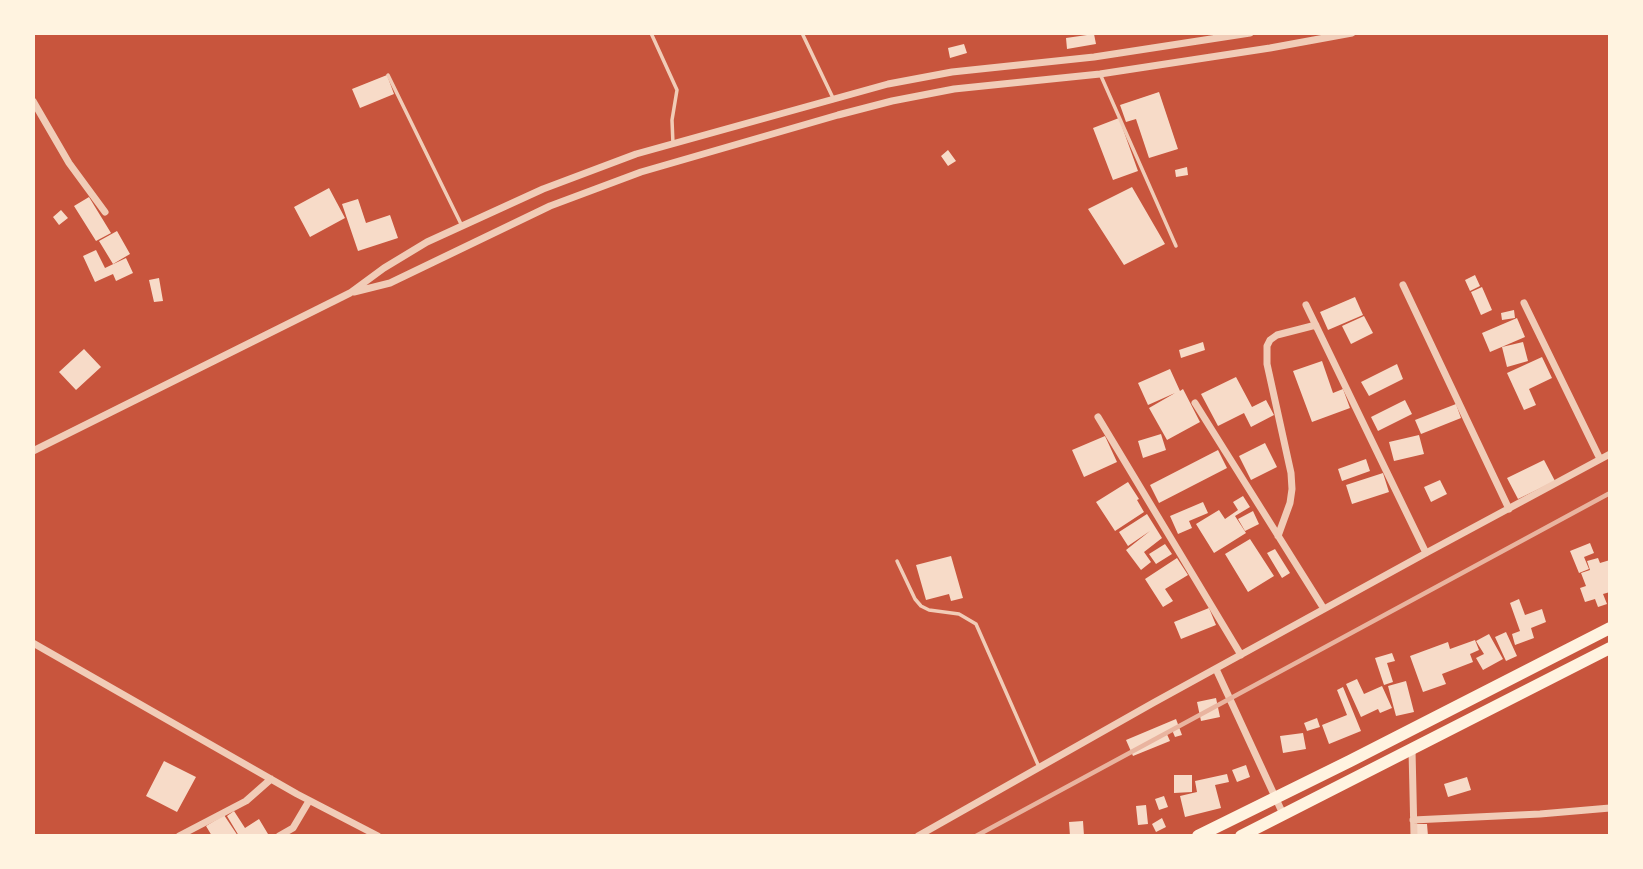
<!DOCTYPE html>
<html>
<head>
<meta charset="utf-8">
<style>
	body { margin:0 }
	#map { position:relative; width:1643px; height:869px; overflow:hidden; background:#c8553d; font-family:"Zilla Slab",serif }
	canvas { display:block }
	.frame { position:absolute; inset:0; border:35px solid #fff3e0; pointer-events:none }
</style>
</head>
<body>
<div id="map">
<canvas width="1643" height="869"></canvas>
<div class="frame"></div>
</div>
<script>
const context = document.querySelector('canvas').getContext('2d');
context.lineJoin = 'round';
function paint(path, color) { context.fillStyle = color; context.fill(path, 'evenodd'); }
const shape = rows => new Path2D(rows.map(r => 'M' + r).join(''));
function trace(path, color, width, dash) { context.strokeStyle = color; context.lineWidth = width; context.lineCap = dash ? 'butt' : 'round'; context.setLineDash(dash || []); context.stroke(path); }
const building = shape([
	[1094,34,1096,44,1067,49,1066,38],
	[964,44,967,53,950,58,948,48],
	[387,75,394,94,360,108,352,89],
	[1159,92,1178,149,1149,158,1136,119,1126,122,1120,105],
	[1119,118,1138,171,1113,180,1093,128],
	[948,150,956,161,948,166,941,156],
	[1187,167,1188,175,1176,177,1175,170],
	[1132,187,1165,244,1124,265,1088,209],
	[329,188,345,218,310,237,294,207],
	[89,197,111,233,96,241,74,206],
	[358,199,366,223,390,215,398,238,358,251,342,204],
	[61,210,68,218,59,225,53,217],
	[117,231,130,254,113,264,99,241],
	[96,250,105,268,126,258,133,273,116,281,113,274,95,282,83,256],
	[1475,275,1480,286,1470,291,1465,280],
	[159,278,163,301,154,302,149,280],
	[1482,287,1492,310,1481,315,1471,292],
	[1355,297,1363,315,1328,330,1320,312],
	[1514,310,1515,318,1502,320,1501,313],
	[1364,316,1373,333,1351,344,1342,326],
	[1517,318,1525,337,1490,352,1482,333],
	[1203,342,1205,350,1181,358,1179,350],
	[1523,342,1528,361,1507,367,1502,347],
	[84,349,101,367,76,390,59,372],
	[1542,357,1552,378,1529,389,1536,405,1524,410,1507,373],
	[1322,361,1333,393,1343,389,1350,408,1312,422,1293,371],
	[1397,364,1403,379,1369,396,1361,382],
	[1170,369,1180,391,1183,389,1200,422,1167,440,1149,408,1175,393,1148,405,1138,383],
	[1236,377,1252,407,1266,400,1274,415,1251,427,1244,413,1218,426,1201,394],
	[1405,400,1412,414,1378,431,1371,417],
	[1456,404,1461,418,1421,434,1415,420],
	[1161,434,1166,450,1143,458,1138,441],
	[1419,435,1424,454,1394,461,1389,442],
	[1105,436,1117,462,1084,477,1072,450],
	[1265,443,1277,467,1251,480,1239,456],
	[1218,450,1227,468,1159,503,1150,485],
	[1366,459,1370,471,1342,481,1338,469],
	[1544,460,1555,481,1518,499,1507,478],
	[1383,473,1389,492,1352,504,1346,485],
	[1440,480,1447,494,1431,502,1424,487],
	[1128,482,1139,499,1137,500,1144,512,1115,531,1096,502],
	[1243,496,1250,507,1235,516,1246,533,1214,553,1196,524,1219,510,1225,519,1238,510,1233,502],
	[1203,502,1208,513,1189,521,1192,528,1178,534,1170,516],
	[1253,511,1259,524,1245,531,1238,519],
	[1147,514,1162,538,1144,552,1151,562,1141,570,1126,550,1150,531,1128,546,1119,532],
	[1250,539,1274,576,1248,592,1225,554],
	[1590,543,1594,553,1584,557,1589,569,1579,573,1570,551],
	[1165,544,1172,554,1156,564,1149,554],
	[1275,549,1290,573,1282,578,1267,553],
	[951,556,963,598,951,601,949,594,926,600,916,565],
	[1177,558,1188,575,1165,589,1173,601,1163,607,1145,579],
	[1598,558,1600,563,1610,560,1610,592,1603,594,1607,604,1598,607,1595,599,1585,602,1580,588,1586,586,1581,573,1590,570,1587,561],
	[1519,599,1525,615,1542,609,1546,622,1531,628,1534,638,1515,645,1512,634,1520,631,1510,603],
	[1209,608,1216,625,1181,639,1174,622],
	[1506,632,1517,656,1506,661,1495,637],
	[1489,634,1503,659,1483,670,1476,658,1484,654,1476,641],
	[1475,640,1479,650,1470,654,1473,662,1442,674,1446,684,1423,692,1410,656,1448,642,1450,649],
	[1392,653,1395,661,1387,663,1393,682,1384,685,1375,658],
	[1357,679,1364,694,1382,686,1392,708,1380,713,1378,709,1361,717,1346,684],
	[1406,681,1414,712,1396,716,1388,686],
	[1343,687,1361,731,1329,744,1322,725,1347,715,1337,690],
	[1216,698,1220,717,1201,721,1197,702],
	[1317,718,1320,727,1307,731,1304,723],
	[1176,719,1182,735,1175,737,1172,730,1166,732,1170,741,1133,756,1126,740],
	[1303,733,1306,749,1283,753,1280,736],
	[164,761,196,777,177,812,146,796],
	[1246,765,1250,777,1237,782,1232,770],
	[1227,774,1229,782,1215,785,1221,808,1185,817,1180,796,1197,792,1195,781],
	[1174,775,1192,775,1192,792,1174,793],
	[1467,777,1471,790,1448,797,1444,784],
	[1164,796,1168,807,1159,810,1155,799],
	[1146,805,1148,824,1138,825,1136,806],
	[234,811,245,828,259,819,268,834,266,836,239,836,227,816],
	[224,815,238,836,212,836,206,826],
	[1162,818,1166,827,1156,832,1152,824],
	[1083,821,1084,836,1070,836,1069,822],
	[1414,824,1427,824,1428,836,1415,836]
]);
const service = shape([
	[651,33,677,90,672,120,673,144],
	[802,33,833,98],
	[388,75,462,226],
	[1101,76,1176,246],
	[897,561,915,599,921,606,929,610,959,614,976,624,1039,767]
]);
const minor = shape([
	[33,101,69,163,105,212],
	[1403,285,1509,509],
	[354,292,390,283,550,206,641,172,838,115,892,101,954,89,1100,74,1270,48,1352,33],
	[1524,303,1600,459],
	[1306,305,1426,553],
	[1195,403,1324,609],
	[1098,417,1241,655],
	[33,451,350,293,384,268,427,242,543,189,636,154,888,84,952,72,1094,57,1250,33],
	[1278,536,1290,503,1292,489,1291,473,1267,364,1267,346,1270,340,1277,335,1316,325],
	[33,643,297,794,378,836],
	[1216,669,1283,814],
	[1412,750,1414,836],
	[1413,820,1540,814,1610,808],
	[179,836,246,801,271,779],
	[279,836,293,828,309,801],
	[918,836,1153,703,1426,553,1610,454]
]);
const primary = shape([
	[1198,836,1350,761,1610,628],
	[1241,836,1610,648]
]);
const rail = shape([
	[976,836,1610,493]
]);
paint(building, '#f7dbc8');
trace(service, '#f1ccb7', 3.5);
trace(minor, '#f1ccb7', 7);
trace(primary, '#fff3e0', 12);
trace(rail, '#e9b49f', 4.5);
</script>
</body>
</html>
